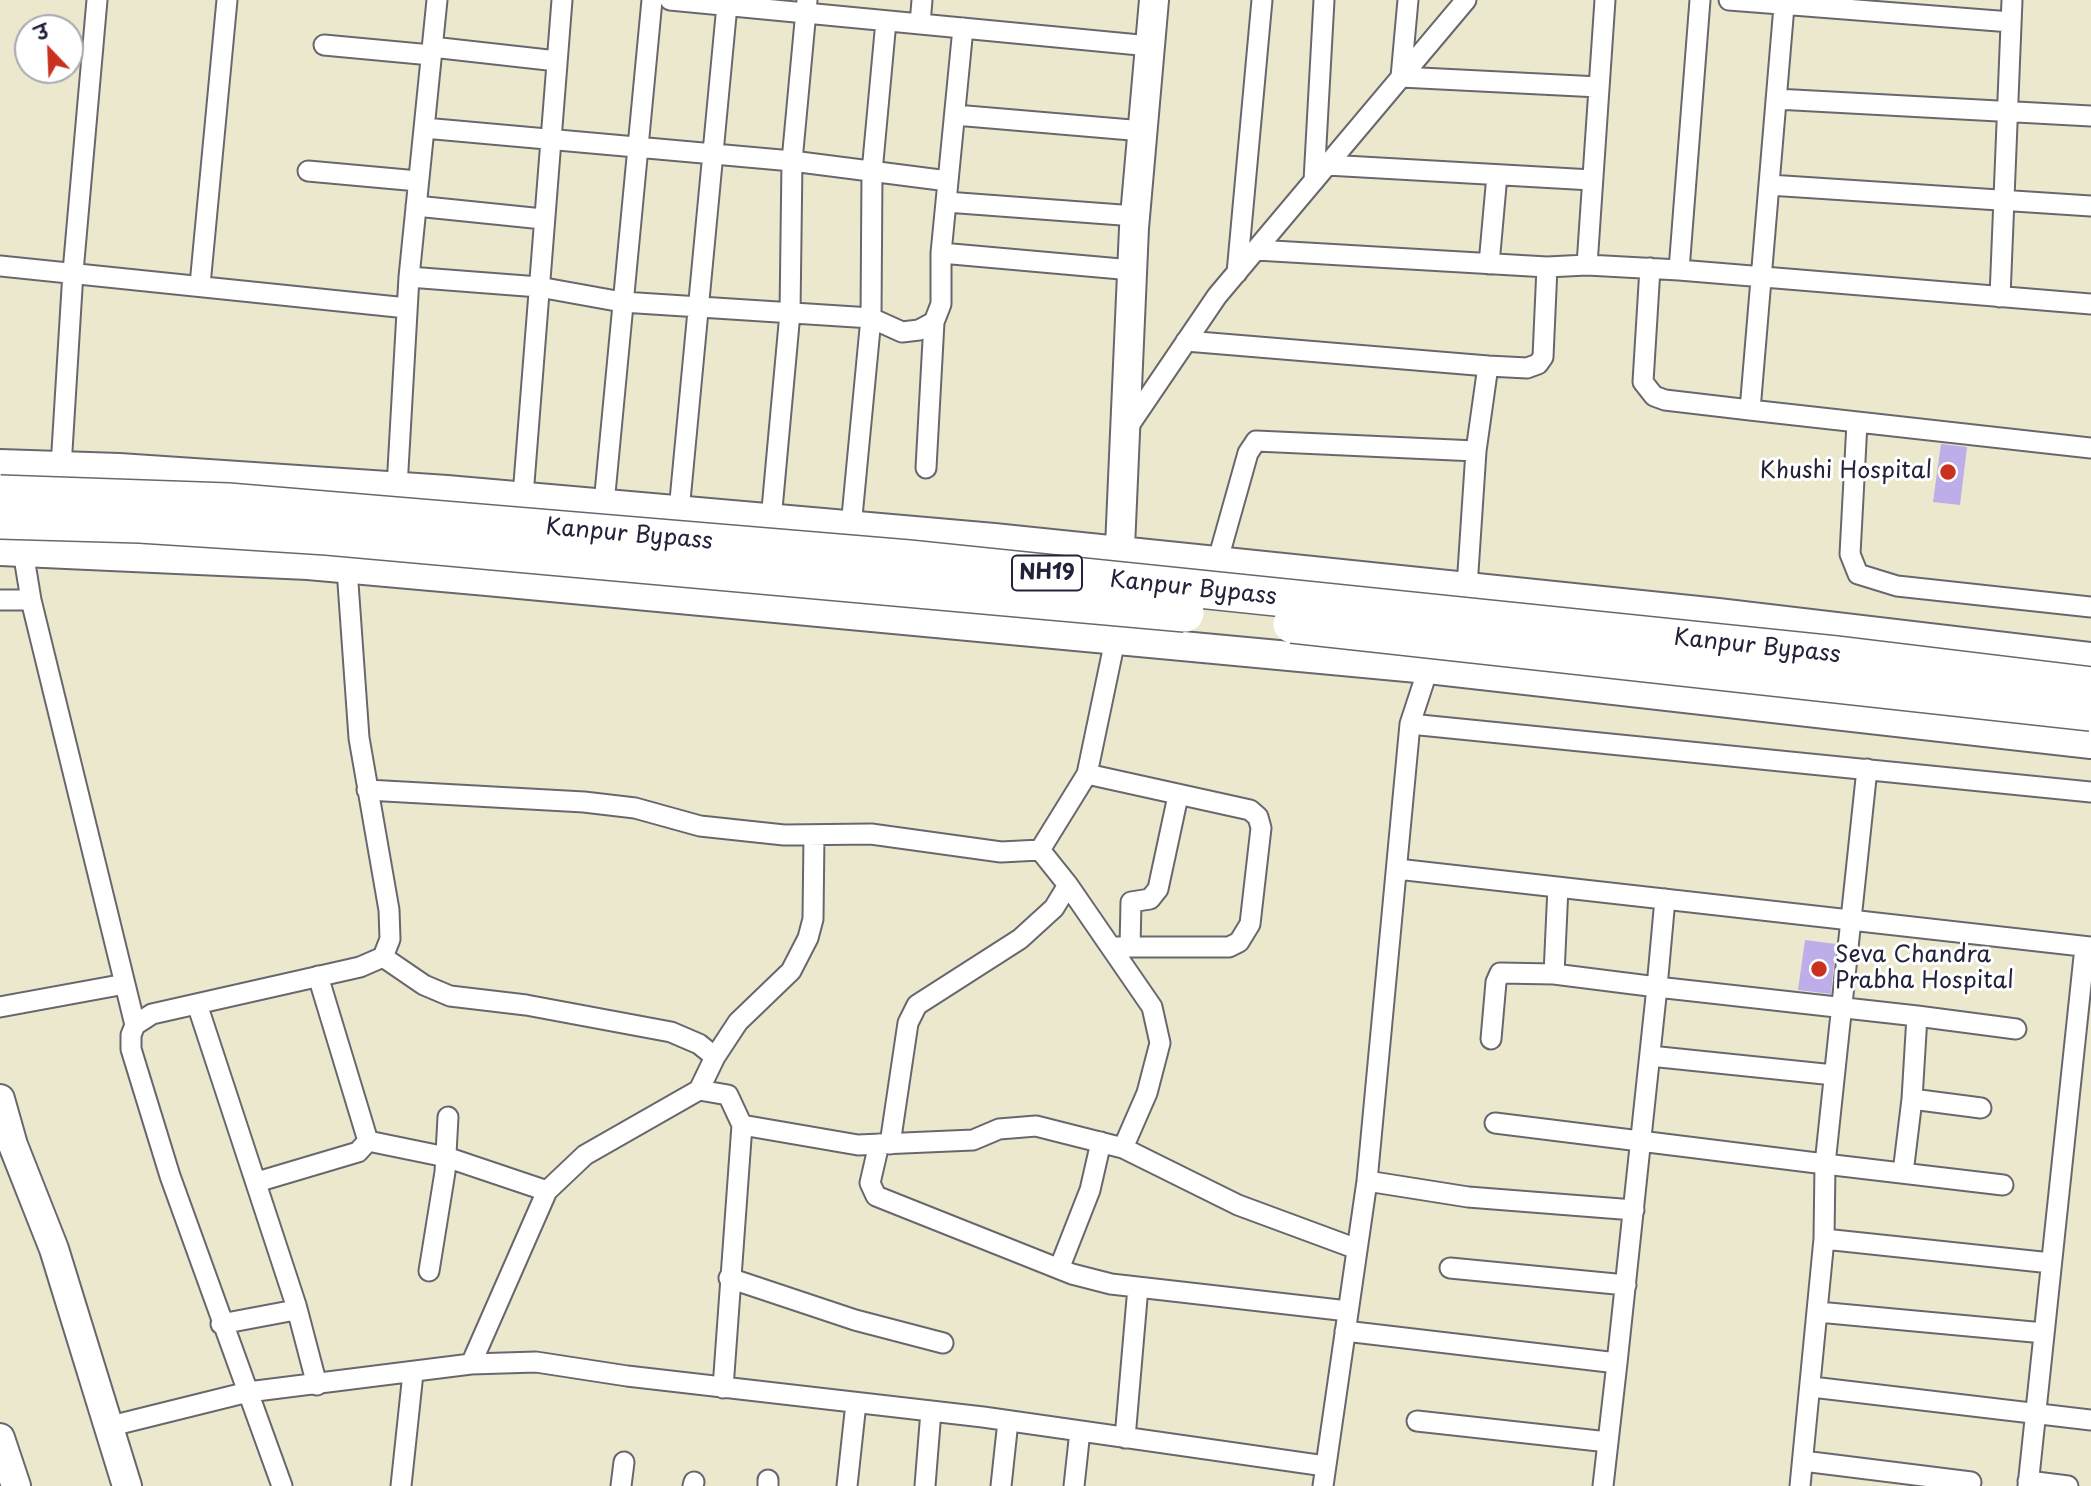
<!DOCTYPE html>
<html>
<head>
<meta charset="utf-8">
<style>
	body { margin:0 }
	#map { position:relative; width:2091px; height:1486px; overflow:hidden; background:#ece8cd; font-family:"Playpen Sans","Playpen Sans Deva",sans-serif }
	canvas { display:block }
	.north { position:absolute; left:14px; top:14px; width:70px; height:70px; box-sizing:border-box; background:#fff; border:2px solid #a7a7b1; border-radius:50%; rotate:337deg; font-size:19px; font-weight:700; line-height:28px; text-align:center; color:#22223b }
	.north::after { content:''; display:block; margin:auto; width:24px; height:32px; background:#c8321e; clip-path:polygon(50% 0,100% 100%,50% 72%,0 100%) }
</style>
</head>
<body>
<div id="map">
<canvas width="2091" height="1486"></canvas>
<div class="north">उ</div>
</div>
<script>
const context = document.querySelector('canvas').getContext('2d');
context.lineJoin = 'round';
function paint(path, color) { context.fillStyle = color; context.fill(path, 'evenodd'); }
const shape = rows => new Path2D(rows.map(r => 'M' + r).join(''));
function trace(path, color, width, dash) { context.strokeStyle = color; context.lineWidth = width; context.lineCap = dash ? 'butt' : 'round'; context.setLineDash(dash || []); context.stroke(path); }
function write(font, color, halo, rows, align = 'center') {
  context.font = font + ' "Playpen Sans",sans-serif'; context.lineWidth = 6; context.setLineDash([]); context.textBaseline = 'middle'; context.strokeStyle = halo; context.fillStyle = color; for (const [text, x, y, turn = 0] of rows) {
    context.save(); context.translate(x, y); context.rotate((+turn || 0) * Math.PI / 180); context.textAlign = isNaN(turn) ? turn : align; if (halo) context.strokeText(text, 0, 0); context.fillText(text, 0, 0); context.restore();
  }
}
const building = shape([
	[1941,444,1967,447,1960,505,1933,502],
	[1805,940,1836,944,1831,994,1798,990]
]);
const street = shape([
	[670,0,1150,46],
	[1408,0,1401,77,1599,87],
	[1729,0,2011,22],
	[920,24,922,0],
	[324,45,431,55],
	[432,47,557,61],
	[1776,99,2091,116],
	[955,115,1143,131],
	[424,128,792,161,948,181],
	[1327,165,1592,180],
	[308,171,418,181],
	[1314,181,1324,0],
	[1769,185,2091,206],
	[946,202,1135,216],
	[416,206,543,219],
	[1256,250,1547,267,1587,265,1679,270,2091,304],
	[941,253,1132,270],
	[1489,264,1497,175],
	[1587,265,1605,0],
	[0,266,407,308],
	[1650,268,1643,382,1654,396,1665,400,1750,410,2091,448],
	[1679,270,1700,0],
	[1237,273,1262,0],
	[409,277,539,287,622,302,871,318,902,332,919,330,934,322,941,304,941,253,963,28],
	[200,285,227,0],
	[2000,297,2012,0],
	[1186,341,1488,366],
	[1750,410,1784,6],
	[1857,423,1850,554,1858,574,1897,586,2091,607],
	[1126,430,1217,296,1466,0],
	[61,467,73,272,97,0],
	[926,468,934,322],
	[397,487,409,277,437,0],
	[523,496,562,0],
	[604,504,652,0],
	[679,511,727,5],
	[771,520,790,313,792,161,807,0],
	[851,527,871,318,872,172,886,21],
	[23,551,31,600,135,1025],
	[1217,563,1248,453,1256,441,1476,451],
	[1467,587,1476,451,1488,366,1527,368,1538,364,1543,357,1547,267],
	[0,600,31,600],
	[1410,724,2091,792],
	[1087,774,1250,810,1258,817,1261,828,1250,924,1239,942,1229,947,1112,947],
	[367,790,584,802,635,808,700,826,784,835,871,834,1001,852,1040,850,1087,774,1115,640],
	[1040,850,1068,885,1152,1007,1160,1043,1147,1093,1123,1148],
	[1397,869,2091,947],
	[1130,947,1131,902,1150,899,1158,889,1178,796],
	[383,957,424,985,450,996,526,1005,671,1032,699,1044,715,1057],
	[1554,974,1657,987,1665,899],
	[197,1004,296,1305,290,1311,221,1324],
	[0,1007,125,984],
	[1917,1016,2016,1029],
	[1491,1039,1496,982,1500,973,1554,974,1558,887],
	[1650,1056,1834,1075],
	[699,1090,728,1095,742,1125,723,1388],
	[1495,1123,1825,1164,1867,769],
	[742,1125,858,1145,973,1140,999,1129,1036,1126,1123,1148,1238,1205,1357,1249],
	[368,1141,446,1157,547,1191],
	[879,1144,870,1183,876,1196,1072,1274,1111,1284,1348,1311],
	[890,1144,908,1023,917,1005,1020,939,1054,908,1068,885],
	[1903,1173,1912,1099],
	[1367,1181,1468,1197,1634,1210],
	[257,1182,358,1152,368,1141,318,976],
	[1824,1239,2051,1263],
	[1450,1268,1626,1285],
	[1059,1269,1090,1190,1101,1142],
	[429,1271,445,1172,448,1117],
	[729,1278,855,1320,943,1343],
	[296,1305,317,1385],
	[1818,1312,2044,1333],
	[1345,1331,1617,1363,1657,987,1917,1016,1912,1099,1981,1108],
	[471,1364,547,1191,585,1155,699,1090,715,1057,738,1022,791,971,808,938,813,919,814,835],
	[1812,1387,2091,1420],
	[1417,1421,1608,1442],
	[107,1427,248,1392,471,1364,536,1362,627,1376,983,1417,1325,1466],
	[1125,1438,1138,1287],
	[1803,1461,1971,1482],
	[2028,1481,2068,1486],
	[282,1486,170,1176,131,1049,131,1035,135,1025,152,1014,360,967,383,957,390,939,389,910,359,738,347,569],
	[401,1486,413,1373],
	[621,1486,624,1462],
	[693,1486,694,1482],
	[768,1486,768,1480],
	[847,1486,856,1403],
	[925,1486,931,1411],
	[1001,1486,1008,1421],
	[1074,1486,1080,1431],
	[1323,1486,1367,1181,1410,724,1428,669],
	[1603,1486,1617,1363],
	[1800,1486,1824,1239,1825,1164,2003,1185],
	[2028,1486,2085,947]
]);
const secondary = shape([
	[0,464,119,468,447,490,994,538,1718,613,2091,657],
	[0,551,308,565,487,581,1428,669,2091,744],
	[1119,570,1134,228,1154,0],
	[0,1099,13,1145,54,1249,127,1486],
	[0,1438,16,1486]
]);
const highwayBridge = shape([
	[0,494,228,502,909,559,1836,655,2091,686],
	[0,520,140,524,327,536,1185,613],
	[1292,624,2091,712]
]);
const markers = [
	[1948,472,9,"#c8321e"],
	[1819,969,9,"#c8321e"]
];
const shields = [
	[1047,573,70]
];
const shieldNames = [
	["NH19",1047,573]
];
const poiNames = [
	["Khushi Hospital",1932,472],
	["Seva Chandra",1835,956,"left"],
	["Prabha Hospital",1835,982,"left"]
];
const streetNames = [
	["Kanpur Bypass",629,535,5],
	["Kanpur Bypass",1193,589,6],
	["Kanpur Bypass",1757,647,6]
];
paint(building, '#bdade8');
trace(street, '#69676e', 23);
trace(secondary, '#69676e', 32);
trace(street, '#fff', 19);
trace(secondary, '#fff', 28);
trace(highwayBridge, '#69676e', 40, []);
trace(highwayBridge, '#fff', 37);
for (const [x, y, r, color] of markers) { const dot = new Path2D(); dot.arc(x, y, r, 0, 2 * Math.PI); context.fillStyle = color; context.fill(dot); trace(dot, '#fff', 2.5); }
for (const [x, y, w] of shields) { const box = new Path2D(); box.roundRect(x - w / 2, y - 17.5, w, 35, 5); context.fillStyle = '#fff'; context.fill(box); trace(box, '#22223b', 2); }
write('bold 21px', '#22223b', null, shieldNames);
write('23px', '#22223b', '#fff', poiNames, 'right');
write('23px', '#22223b', '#fff', streetNames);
</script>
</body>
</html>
